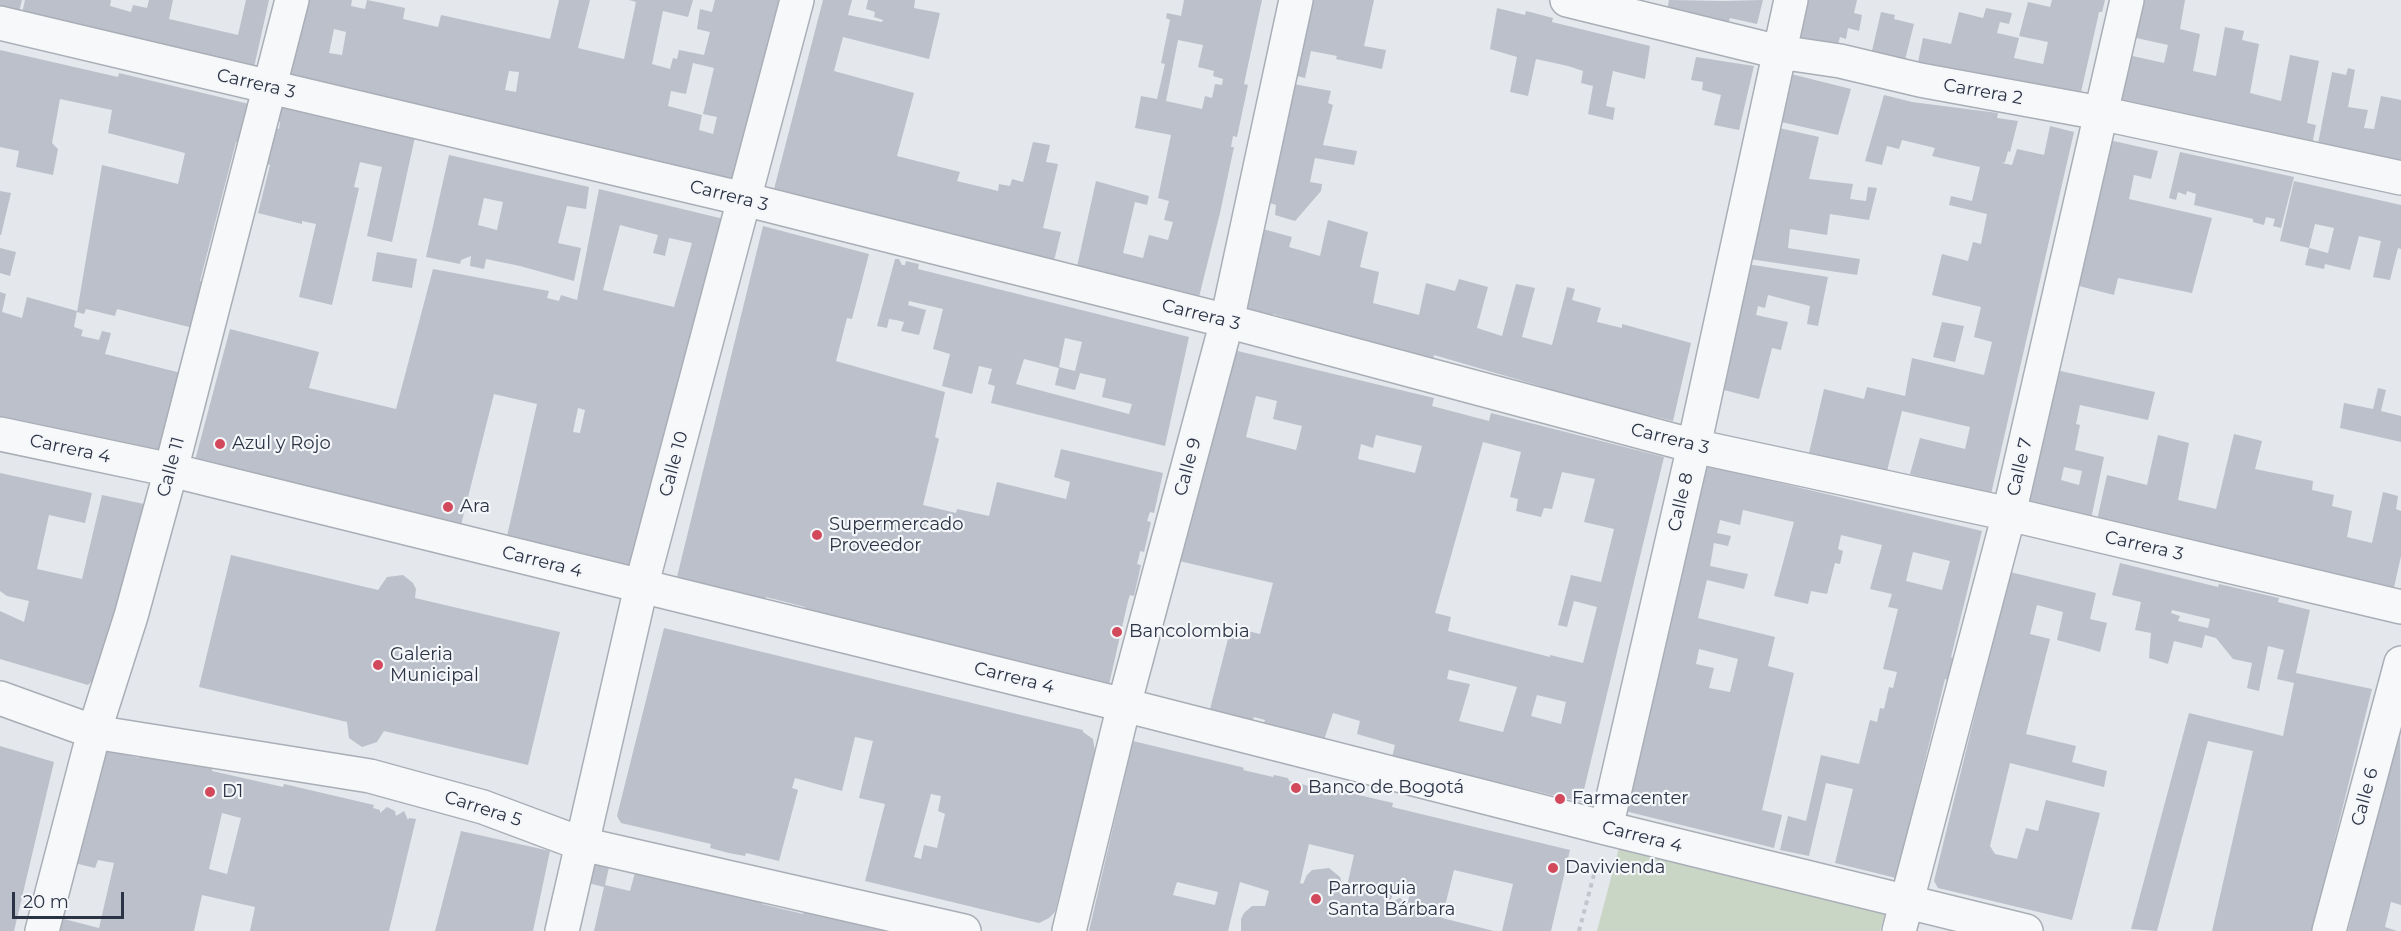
<!DOCTYPE html>
<html>
<head>
<meta charset="utf-8">
<style>
	body { margin:0 }
	#map { position:relative; width:2401px; height:931px; overflow:hidden; background:#e4e7ec; font-family:Montserrat,sans-serif }
	canvas { display:block }
	.scale { position:absolute; left:12px; top:892px; width:112px; height:27px; box-sizing:border-box; border:3px solid #2b3445; border-top:0; padding-left:8px; font-size:18px; line-height:21px; white-space:nowrap; color:#2b3445; -webkit-text-stroke:4px #f4f6f9; paint-order:stroke }
</style>
</head>
<body>
<div id="map">
<canvas width="2401" height="931"></canvas>
<div class="scale">20 m</div>
</div>
<script>
const context = document.querySelector('canvas').getContext('2d');
context.lineJoin = 'round';
function paint(path, color) { context.fillStyle = color; context.fill(path, 'evenodd'); }
const shape = rows => new Path2D(rows.map(r => 'M' + r).join(''));
function trace(path, color, width, dash) { context.strokeStyle = color; context.lineWidth = width; context.lineCap = dash ? 'butt' : 'round'; context.setLineDash(dash || []); context.stroke(path); }
function write(font, color, halo, rows, align = 'center') {
  context.font = font + ' Montserrat,sans-serif'; context.lineWidth = 4.5; context.setLineDash([]); context.textBaseline = 'middle'; context.strokeStyle = halo; context.fillStyle = color; for (const [text, x, y, turn = 0] of rows) {
    context.save(); context.translate(x, y); context.rotate((+turn || 0) * Math.PI / 180); context.textAlign = isNaN(turn) ? turn : align; if (halo) context.strokeText(text, 0, 0); context.fillText(text, 0, 0); context.restore();
  }
}
const green = shape([
	[1621,840,1886,910,1880,931,1597,931]
]);
const building = shape([
	[0,0,22,0,18,16,0,14],
	[25,0,111,0,110,6,131,12,133,5,147,8,149,0,173,0,169,19,238,35,246,0,269,0,253,72,21,17],
	[305,0,352,0,351,6,365,9,367,0,382,3,405,8,403,19,438,27,441,15,550,39,559,0,590,0,578,48,624,59,636,2,629,0,693,0,688,17,663,11,652,64,670,69,673,58,677,59,679,50,704,55,710,32,697,29,700,9,712,12,715,0,784,0,738,184,289,80],
	[334,29,346,32,342,55,329,53],
	[693,63,714,68,703,114,717,117,713,134,699,130,702,115,668,106,671,91,686,94],
	[509,71,519,72,516,92,505,90],
	[823,0,852,0,848,15,882,22,883,20,874,17,875,12,866,9,868,0,915,0,914,8,940,13,929,59,843,37,834,71,914,93,897,156,960,172,957,181,998,191,999,184,1010,186,1012,179,1023,182,1033,142,1050,145,1046,162,1058,164,1043,228,1061,232,1053,265,773,193],
	[1184,0,1262,0,1244,84,1248,85,1237,137,1233,136,1231,147,1234,147,1220,213,1198,301,1076,271,1096,181,1149,196,1147,205,1135,202,1123,253,1143,258,1149,235,1168,240,1173,222,1164,220,1169,201,1158,198,1171,135,1135,128,1141,96,1157,99,1165,64,1161,63,1170,20,1166,18,1167,13,1181,16],
	[1178,40,1203,45,1198,67,1214,71,1213,76,1223,79,1222,85,1215,84,1212,98,1205,96,1202,109,1166,101],
	[1300,0,1374,0,1364,46,1386,50,1382,69,1336,59,1337,56,1311,51,1305,78,1285,73],
	[1669,0,1724,1,1763,0,1757,24,1730,18,1728,24,1667,10],
	[1807,0,1857,0,1854,13,1862,15,1859,31,1848,28,1846,39,1840,37,1837,48,1799,40],
	[2052,0,2105,0,2102,12,2099,12,2098,17,2079,101,1917,67,1923,38,1951,44,1959,12,1983,18,1986,8,2012,13,2009,24,2000,22,1997,33,2019,38,2014,58,2043,64,2048,42,2019,36,2028,2,2050,7],
	[2140,0,2185,0,2180,29,2200,34,2193,71,2216,76,2225,27,2244,31,2242,40,2259,44,2250,93,2281,101,2290,55,2319,61,2307,123,2316,125,2311,150,2117,103,2128,55,2164,63,2168,45,2132,37],
	[1497,8,1525,15,1526,11,1553,18,1552,22,1650,46,1645,79,1613,71,1606,106,1615,108,1613,120,1588,114,1593,86,1581,83,1583,71,1568,66,1536,59,1528,96,1510,92,1517,57,1490,49],
	[1881,12,1895,15,1894,19,1914,24,1904,64,1871,55],
	[0,50,118,77,119,73,249,104,239,143,236,142,200,281,205,282,193,328,117,309,115,316,86,309,84,314,77,312,102,165,178,184,185,153,108,133,112,110,60,99,52,143,58,149,53,175,16,167,19,151,0,147],
	[1696,57,1754,66,1739,130,1714,125,1721,95,1702,90,1703,82,1691,80],
	[2348,68,2355,70,2348,107,2368,110,2364,128,2374,129,2381,96,2401,100,2401,169,2316,154,2332,72,2346,75],
	[1791,74,1851,89,1838,135,1777,121],
	[1283,82,1331,91,1328,103,1333,105,1323,145,1357,151,1354,165,1315,158,1310,182,1322,184,1321,191,1295,221,1275,215,1276,205,1258,199],
	[1884,95,1912,102,1998,113,1997,118,2018,121,2010,152,2008,151,2005,162,2002,163,2012,165,2017,149,2044,155,2050,126,2074,132,1991,494,1910,474,1920,438,1965,449,1970,427,1902,411,1887,471,1809,453,1824,389,1864,399,1867,387,1905,396,1912,358,1984,375,1992,342,1974,337,1981,307,1932,295,1942,254,1968,261,1973,242,1981,244,1987,214,1949,205,1951,196,1972,201,1980,167,1932,156,1935,148,1902,140,1899,149,1887,146,1882,165,1865,161],
	[280,105,415,137,392,242,367,236,382,167,360,162,354,187,359,188,332,305,299,297,316,224,302,221,302,224,258,213,270,165,266,163,274,127,279,129,280,122,276,122],
	[1779,128,1819,137,1809,179,1853,184,1850,199,1866,201,1868,187,1877,188,1869,220,1830,214,1827,235,1790,229,1788,248,1860,259,1857,275,1743,258],
	[2109,140,2158,151,2151,179,2134,175,2129,199,2212,218,2192,293,2118,278,2114,295,2075,285],
	[2180,152,2294,177,2281,228,2273,226,2275,219,2266,217,2264,225,2253,222,2253,219,2194,205,2196,194,2187,191,2186,195,2178,192,2176,200,2169,198],
	[449,155,589,187,586,209,567,206,558,243,581,248,574,281,520,266,486,259,484,269,470,266,471,256,461,260,460,264,426,257],
	[484,198,503,202,497,230,478,225],
	[2294,181,2401,205,2401,249,2398,248,2390,280,2373,277,2381,241,2359,236,2350,270,2325,264,2324,269,2305,265,2309,248,2280,241],
	[2315,224,2334,228,2328,253,2309,248],
	[599,189,728,220,638,577,505,545,537,404,494,394,460,529,193,468,230,329,319,352,309,388,396,409,433,269,549,291,547,298,559,301,561,295,577,300],
	[620,225,658,235,653,253,665,256,669,238,692,243,674,307,603,290],
	[578,408,585,410,580,433,573,432],
	[0,191,11,193,1,235,0,235],
	[1328,220,1368,232,1360,267,1379,272,1373,303,1419,315,1426,283,1455,291,1459,279,1488,287,1477,328,1502,336,1516,284,1535,288,1522,337,1552,345,1567,287,1575,289,1572,300,1601,308,1597,322,1622,328,1622,324,1691,343,1673,421,1539,389,1540,386,1434,355,1433,361,1317,332,1319,327,1304,324,1303,329,1287,324,1289,319,1273,314,1271,320,1233,310,1252,226,1292,237,1289,247,1320,256],
	[763,226,869,254,852,319,847,318,836,361,945,392,935,437,939,439,923,505,956,513,957,509,989,516,997,482,1066,499,1070,482,1054,477,1061,449,1163,473,1154,513,1150,512,1147,521,1151,522,1144,552,1140,551,1139,557,1137,564,1141,565,1134,596,1130,595,1128,601,1108,689,803,616,805,607,766,597,763,607,675,585],
	[0,248,16,252,10,276,0,273],
	[377,252,417,259,412,288,372,281],
	[895,259,899,259,902,265,905,265,906,261,919,264,918,269,1189,337,1165,446,991,403,995,386,988,384,992,369,979,366,972,394,942,386,950,354,933,349,943,309,909,301,908,305,926,310,919,335,901,331,904,322,896,320,889,319,887,328,877,326],
	[1065,338,1082,342,1075,371,1059,367],
	[1024,359,1059,368,1055,385,1075,390,1080,373,1106,379,1102,397,1132,404,1129,414,1016,384],
	[1747,264,1828,277,1818,326,1807,324,1810,306,1768,295,1765,308,1758,306,1756,315,1788,322,1781,350,1772,348,1759,399,1716,388],
	[0,292,6,294,2,312,22,318,27,297,77,311,74,327,83,330,81,336,99,340,102,331,111,333,105,354,181,373,160,456,0,425],
	[1942,322,1964,326,1955,362,1933,357],
	[1225,348,1434,398,1432,406,1489,421,1491,413,1664,457,1581,802,1392,757,1395,745,1357,734,1360,721,1333,713,1324,740,1263,725,1265,720,1254,717,1252,722,1209,713,1231,627,1260,634,1273,583,1175,560],
	[1256,396,1277,401,1273,419,1302,426,1296,450,1246,437],
	[1376,435,1422,446,1415,473,1358,459,1361,444,1373,448],
	[1483,442,1521,452,1510,497,1518,499,1516,511,1541,517,1544,508,1552,509,1562,472,1595,479,1584,522,1614,529,1601,582,1571,575,1558,625,1567,627,1574,601,1597,607,1583,663,1550,655,1550,657,1448,631,1451,617,1435,613],
	[1449,670,1517,687,1503,732,1459,721,1470,684,1447,679],
	[1537,695,1566,702,1561,724,1531,716],
	[2056,370,2155,392,2148,420,2080,405,2076,424,2080,425,2075,450,2104,457,2091,519,2026,502],
	[2064,467,2082,471,2079,485,2061,480],
	[2378,388,2386,390,2381,411,2401,416,2401,442,2340,428,2344,403,2373,409],
	[2234,434,2262,441,2255,469,2313,481,2312,490,2334,495,2332,506,2352,511,2347,537,2372,543,2383,492,2398,496,2396,509,2401,511,2401,556,2393,592,2097,520,2107,475,2147,485,2158,435,2189,443,2178,500,2216,509],
	[1700,464,1982,531,1951,657,1953,658,1948,680,1945,679,1896,878,1835,863,1853,789,1826,783,1809,856,1780,850,1788,816,1806,821,1821,755,1859,764,1870,720,1877,722,1880,708,1884,709,1889,687,1893,688,1897,672,1883,669,1898,609,1888,607,1892,594,1870,589,1882,545,1841,535,1838,549,1843,551,1840,564,1835,563,1827,594,1811,591,1808,604,1774,596,1794,522,1743,510,1740,525,1720,520,1717,533,1731,536,1728,546,1714,543,1710,566,1748,574,1744,589,1707,580,1698,618,1775,637,1768,666,1794,673,1762,810,1782,815,1774,848,1617,809],
	[1913,552,1950,561,1942,590,1906,581],
	[1699,649,1738,659,1730,692,1709,688,1714,668,1696,664],
	[0,473,92,493,85,523,49,515,37,569,82,579,102,495,144,504,102,671,88,685,0,659,0,611,24,622,29,601,7,596,0,591],
	[231,555,378,590,387,577,403,575,413,583,416,589,415,598,560,632,528,765,384,731,377,742,362,747,349,738,347,722,199,687],
	[2120,563,2218,587,2219,584,2279,598,2278,602,2310,610,2296,673,2372,689,2312,931,2212,931,2253,751,2208,741,2157,931,2131,929,2189,713,2283,736,2294,683,2277,679,2284,650,2268,646,2259,691,2247,688,2252,663,2233,659,2216,638,2205,635,2202,648,2174,641,2168,664,2149,658,2151,633,2135,630,2141,602,2112,595],
	[2172,610,2210,619,2208,628,2178,621,2180,616,2171,613],
	[2010,572,2096,593,2090,619,2107,623,2100,652,2083,647,2057,640,2063,612,2037,605,2030,634,2050,639,2026,734,2076,746,2072,762,2107,771,2104,787,2010,763,1990,846,1995,854,2017,859,2026,828,2038,831,2046,800,2100,813,2072,920,1938,888,1934,881],
	[664,628,1083,730,1083,732,1093,739,1095,752,1055,912,1049,918,1039,923,865,881,885,804,859,798,873,741,855,737,842,791,795,778,792,788,798,790,779,861,746,853,745,856,729,853,710,848,711,844,621,823,617,816],
	[931,794,941,796,938,811,945,814,937,848,924,845,921,859,914,857],
	[2400,717,2401,905,2391,902,2385,927,2397,931,2348,931],
	[1133,741,1241,767,1244,768,1243,770,1273,777,1274,775,1288,778,1289,781,1313,787,1320,788,1320,786,1393,803,1392,807,1570,850,1551,931,1502,931,1513,884,1454,870,1442,918,1494,931,1241,931,1241,919,1244,913,1252,906,1265,906,1269,891,1240,882,1228,931,1089,931],
	[1309,844,1354,855,1345,895,1342,893,1343,887,1340,877,1329,868,1312,870,1307,875,1303,884,1300,883],
	[1177,882,1218,892,1215,905,1173,895],
	[1394,890,1410,894,1406,908,1404,901,1400,898,1390,903],
	[0,746,54,762,14,931,0,931],
	[100,748,139,758,140,754,193,766,194,761,213,765,212,771,283,787,284,784,374,805,373,808,380,810,380,813,387,807,395,811,396,816,404,811,408,820,409,818,416,819,389,931,250,931,255,907,202,895,194,931,57,931,60,918,99,928,114,863,98,860,95,868,74,863],
	[222,813,241,818,227,874,209,869],
	[461,831,550,851,533,931,435,931],
	[593,858,610,863,605,885,630,891,636,869,763,899,762,904,803,914,803,908,898,931,594,931,604,887,588,883]
]);
const path = shape([
	[1579,931,1597,863]
]);
const minor = shape([
	[1567,0,1779,52,1840,61,1920,80,2100,113,2401,178],
	[0,23,744,199,1227,321,1694,446,2009,514,2401,607],
	[0,434,171,470,1124,705,1606,828,2026,931],
	[0,698,94,732,370,776,483,807,582,844,964,931],
	[1606,828,1694,446,1791,0],
	[42,931,94,732,131,616,171,470,292,0],
	[562,931,641,587,797,0],
	[1069,931,1124,705,1227,321,1296,0],
	[1899,931,2009,514,2127,0],
	[2329,931,2401,663]
]);
const markers = [
	[220,444,6,"#d1495b"],
	[448,507,6,"#d1495b"],
	[817,535,6,"#d1495b"],
	[1117,632,6,"#d1495b"],
	[378,665,6,"#d1495b"],
	[1296,788,6,"#d1495b"],
	[210,792,6,"#d1495b"],
	[1560,799,6,"#d1495b"],
	[1553,868,6,"#d1495b"],
	[1316,899,6,"#d1495b"]
];
const streetNames = [
	["Carrera 3",256,84,13],
	["Carrera 2",1983,92,10],
	["Carrera 3",729,196,14],
	["Carrera 3",1201,315,14],
	["Carrera 3",1670,439,14],
	["Carrera 4",70,449,12],
	["Calle 10",674,464,-75],
	["Calle 11",171,467,-75],
	["Calle 9",1188,467,-75],
	["Calle 7",2020,467,-77],
	["Calle 8",1681,502,-77],
	["Carrera 3",2144,546,13],
	["Carrera 4",542,562,14],
	["Carrera 4",1014,678,14],
	["Calle 6",2365,797,-75],
	["Carrera 5",483,809,18],
	["Carrera 4",1642,837,14]
];
const poiNames = [
	["Azul y Rojo",232,444],
	["Ara",460,507],
	["Supermercado",829,525],
	["Proveedor",829,546],
	["Bancolombia",1129,632],
	["Galeria",390,655],
	["Municipal",390,676],
	["Banco de Bogotá",1308,788],
	["D1",222,792],
	["Farmacenter",1572,799],
	["Davivienda",1565,868],
	["Parroquia",1328,889],
	["Santa Bárbara",1328,910]
];
paint(green, '#c9d6c5');
paint(building, '#bbc0ca');
trace(minor, '#a9aeb7', 36);
trace(path, '#c2c5cb', 4, [4.5, 4.5]);
trace(minor, '#f7f8fa', 33);
for (const [x, y, r, color] of markers) { const dot = new Path2D(); dot.arc(x, y, r, 0, 2 * Math.PI); context.fillStyle = color; context.fill(dot); trace(dot, '#f4f6f9', 2); }
write('18px', '#2b3445', '#f4f6f9', streetNames);
write('18px', '#2b3445', '#f4f6f9', poiNames, 'left');
</script>
</body>
</html>
